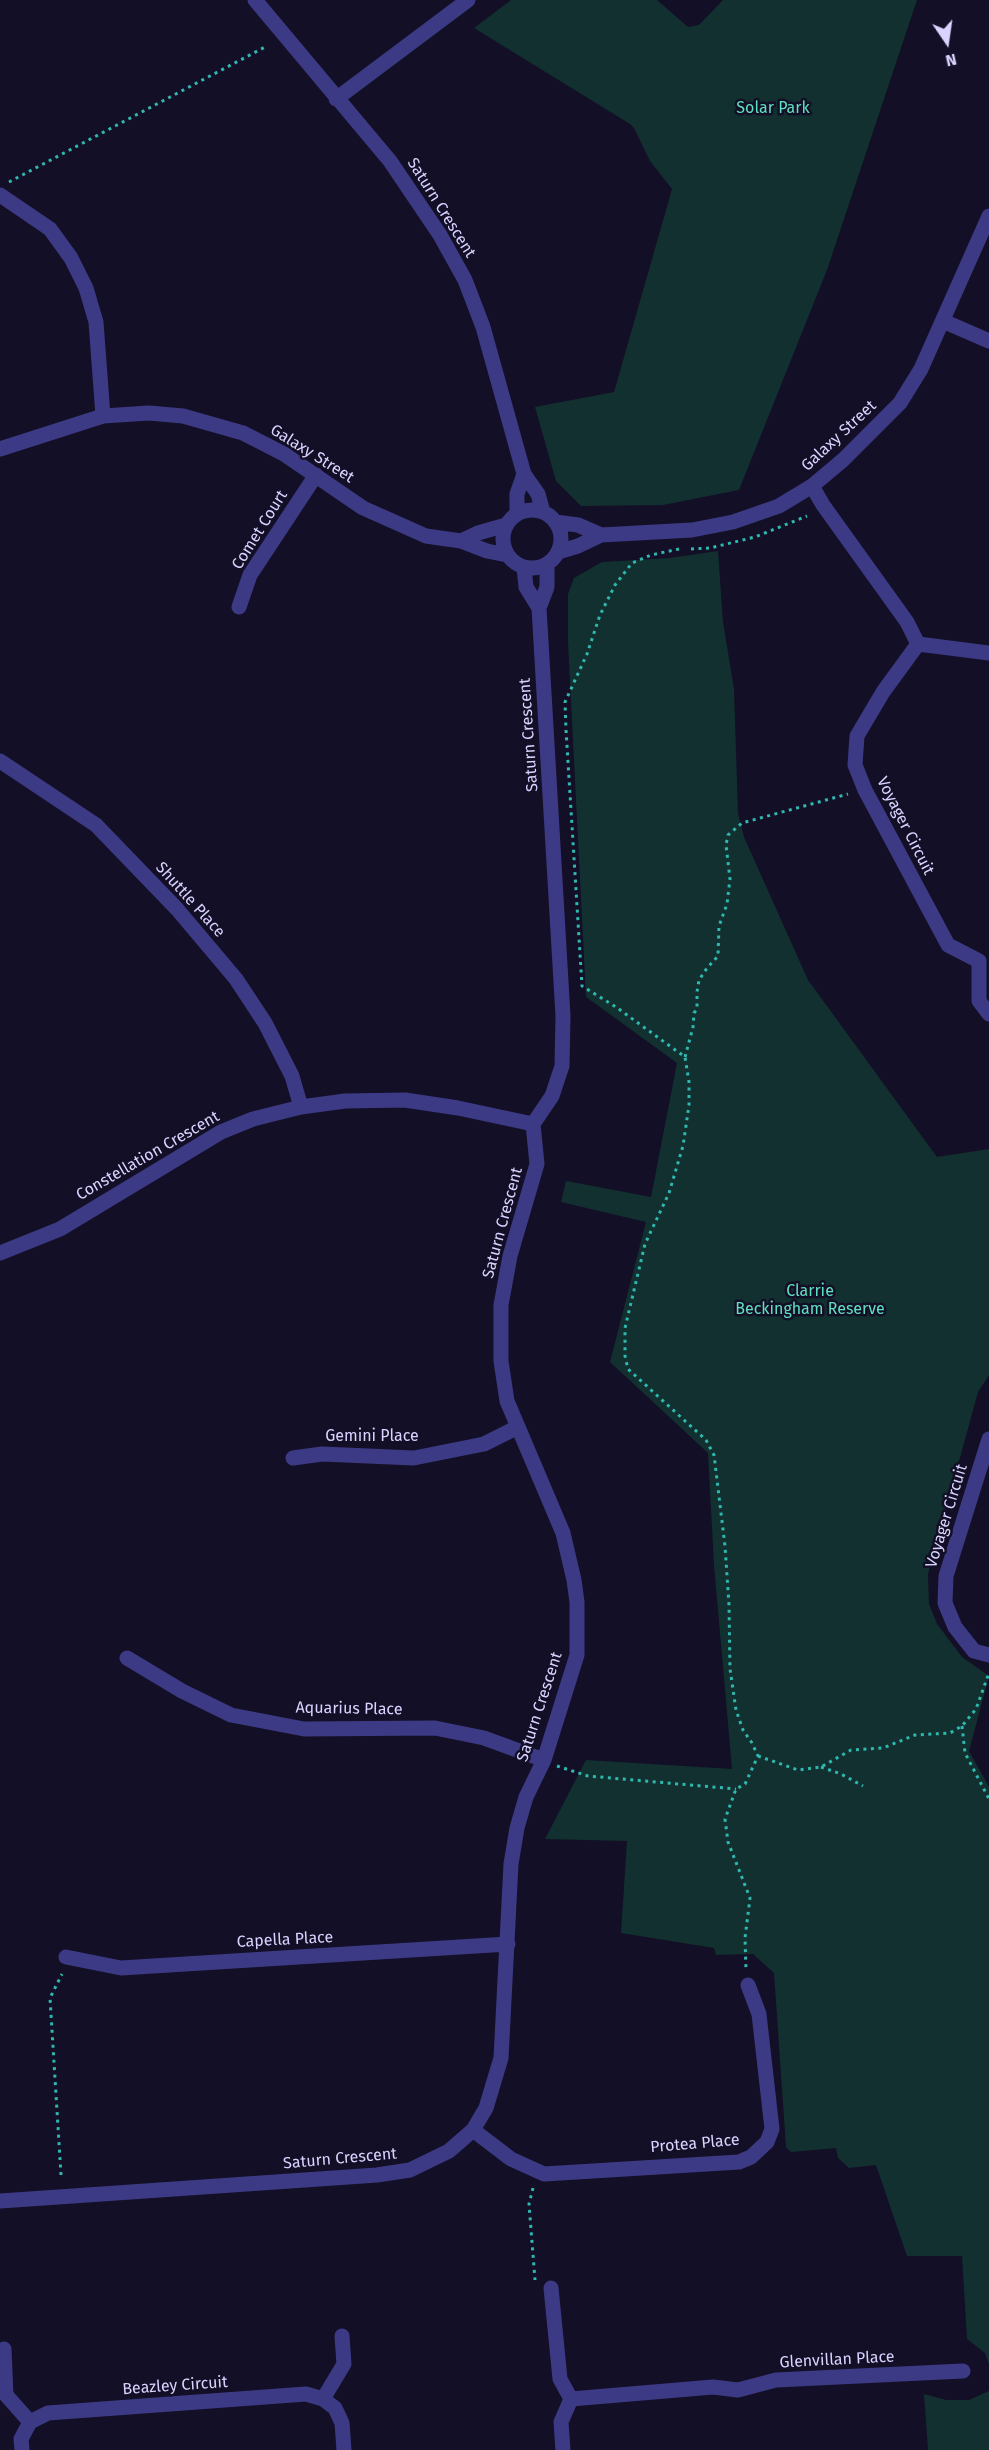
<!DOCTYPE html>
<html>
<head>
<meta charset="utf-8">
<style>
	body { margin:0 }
	#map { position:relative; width:989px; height:2450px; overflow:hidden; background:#130f26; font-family:"Fira Sans",sans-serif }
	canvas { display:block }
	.north { position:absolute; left:917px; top:12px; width:60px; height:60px; -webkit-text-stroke:4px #130f26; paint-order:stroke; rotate:167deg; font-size:16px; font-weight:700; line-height:24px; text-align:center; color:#d9d4ff }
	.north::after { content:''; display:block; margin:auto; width:21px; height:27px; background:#d9d4ff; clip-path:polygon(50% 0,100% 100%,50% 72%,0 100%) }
</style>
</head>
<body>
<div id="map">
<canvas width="989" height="2450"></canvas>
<div class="north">N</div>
</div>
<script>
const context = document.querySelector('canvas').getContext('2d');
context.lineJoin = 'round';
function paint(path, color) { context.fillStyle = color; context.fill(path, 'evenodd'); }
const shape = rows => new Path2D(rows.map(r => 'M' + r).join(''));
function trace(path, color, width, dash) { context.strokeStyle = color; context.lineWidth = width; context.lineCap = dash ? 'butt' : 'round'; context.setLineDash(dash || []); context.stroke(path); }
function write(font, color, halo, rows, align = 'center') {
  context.font = font + ' "Fira Sans",sans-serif'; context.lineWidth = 5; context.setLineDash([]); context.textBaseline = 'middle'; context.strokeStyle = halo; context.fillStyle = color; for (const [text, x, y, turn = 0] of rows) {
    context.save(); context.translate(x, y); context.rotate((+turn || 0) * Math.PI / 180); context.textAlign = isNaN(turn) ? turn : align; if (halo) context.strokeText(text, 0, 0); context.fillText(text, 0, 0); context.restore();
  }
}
const green = shape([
	[511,0,657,0,688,27,699,25,723,0,917,0,827,270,739,490,663,505,581,506,556,481,535,407,614,392,672,189,650,161,634,128,630,124,474,28],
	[718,551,723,622,734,689,738,814,744,837,808,980,937,1157,989,1149,989,1375,978,1392,928,1574,929,1604,937,1624,962,1657,989,1676,969,1751,989,1787,989,2364,985,2353,967,2339,962,2256,907,2256,876,2165,849,2168,838,2158,836,2148,791,2152,786,2147,774,1973,753,1954,716,1955,714,1948,621,1933,627,1841,545,1839,586,1760,732,1769,714,1565,708,1453,610,1362,646,1222,561,1202,566,1181,651,1197,677,1063,586,997,568,642,568,594,574,578,602,562,670,558],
	[989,2391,989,2450,928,2450,924,2394,946,2400,969,2400]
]);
const path = shape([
	[9,182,265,47],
	[679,549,651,555,632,563,615,585,600,615,587,654,565,702,566,730,582,986,616,1007,685,1057,689,1082,689,1105,683,1146,669,1193,645,1244,625,1328,625,1356,628,1369,706,1440,714,1455,725,1546,729,1605,730,1669,736,1710,743,1730,752,1743,758,1756,745,1784,736,1789,725,1819,728,1842,750,1898,745,1938,746,1970],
	[691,549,710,548,755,537,807,516],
	[685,1057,693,1027,694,1013,697,1009,697,992,699,980,707,968,718,956,719,926,727,904,730,879,726,845,728,835,742,823,848,794],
	[962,1726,965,1753,989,1799],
	[758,1756,798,1770,821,1767,851,1750,883,1748,915,1735,950,1733,962,1726,976,1709,989,1673],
	[557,1766,588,1776,736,1789],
	[821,1767,841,1774,863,1786],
	[61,2175,50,1998,62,1974],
	[533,2188,529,2204,535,2280]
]);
const minor = shape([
	[255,0,390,161,440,235,465,280,483,327,524,474,538,494,543,512],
	[336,99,468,0],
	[0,195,50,229,71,258,86,288,96,322,103,416],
	[943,321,989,341],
	[0,449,103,416,149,413,183,416,243,433,284,454,363,508,426,536,461,541,487,551,507,555],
	[812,486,823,505,907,622,918,644],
	'503 539a29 29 0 1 1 58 0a29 29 0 1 1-58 0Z',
	[517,513,517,494,524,474],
	[555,522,578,525,601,535],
	[461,541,478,533,506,525],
	[558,552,578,546,601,535,692,530,733,522,779,506,812,486,843,460,900,403,921,369,989,216],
	[524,567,526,587,539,608],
	[239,607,250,575,316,475],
	[918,644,883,692,857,736,855,765,865,790,948,945,979,961,979,1001,989,1014],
	[918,644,989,653],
	[0,761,96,825,177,909,236,979,265,1023,292,1076,301,1107],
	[0,1253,60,1229,221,1132,253,1119,301,1107,345,1101,405,1100,458,1108,533,1124],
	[989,1439,946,1576,945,1603,955,1627,974,1651,989,1655],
	[293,1458,322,1454,414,1458,484,1444,518,1427],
	[127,1658,182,1691,231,1715,304,1729,435,1728,484,1738,544,1760],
	[66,1957,121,1968,508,1944],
	[473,2130,511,2159,544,2174,739,2162,751,2157,767,2142,772,2129,759,2014,748,1985],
	[0,2201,377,2175,410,2170,449,2151,473,2130,486,2108,501,2058,511,1864,517,1828,526,1797,544,1760,577,1655,577,1602,574,1580,563,1533,507,1401,501,1361,501,1305,510,1256,537,1164,533,1124,552,1096,562,1066,563,1016,539,608,547,587,547,564],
	[551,2288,560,2379,571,2399,561,2422,563,2450],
	[4,2349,6,2395,30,2422],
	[323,2399,344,2364,342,2336],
	[571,2399,713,2387,738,2390,776,2380,963,2371],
	[22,2450,21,2439,30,2422,48,2413,306,2394,323,2399,335,2408,342,2423,344,2450]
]);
const parkNames = [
	["Solar Park",773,109],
	["Clarrie",810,1292],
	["Beckingham Reserve",810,1310]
];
const streetNames = [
	["Saturn Crescent",441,208,58],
	["Galaxy Street",839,436,-43],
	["Galaxy Street",312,454,32],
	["Comet Court",260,530,-58],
	["Saturn Crescent",529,735,-94],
	["Voyager Circuit",905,826,63],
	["Shuttle Place",190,900,48],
	["Constellation Crescent",148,1156,-30],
	["Saturn Crescent",503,1223,-75],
	["Gemini Place",372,1437],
	["Voyager Circuit",947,1516,-73],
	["Saturn Crescent",540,1707,-72],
	["Aquarius Place",349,1709,1],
	["Capella Place",285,1940,-3],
	["Protea Place",695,2144,-5],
	["Saturn Crescent",340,2159,-5],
	["Glenvillan Place",837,2360,-3],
	["Beazley Circuit",175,2386,-4]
];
paint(green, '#12302f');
trace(path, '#2fb8b0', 3, [3, 4.5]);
trace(minor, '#3d3a85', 15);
write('16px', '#5fe0c0', '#130f26', parkNames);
write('16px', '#d9d4ff', '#130f26', streetNames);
</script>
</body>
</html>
